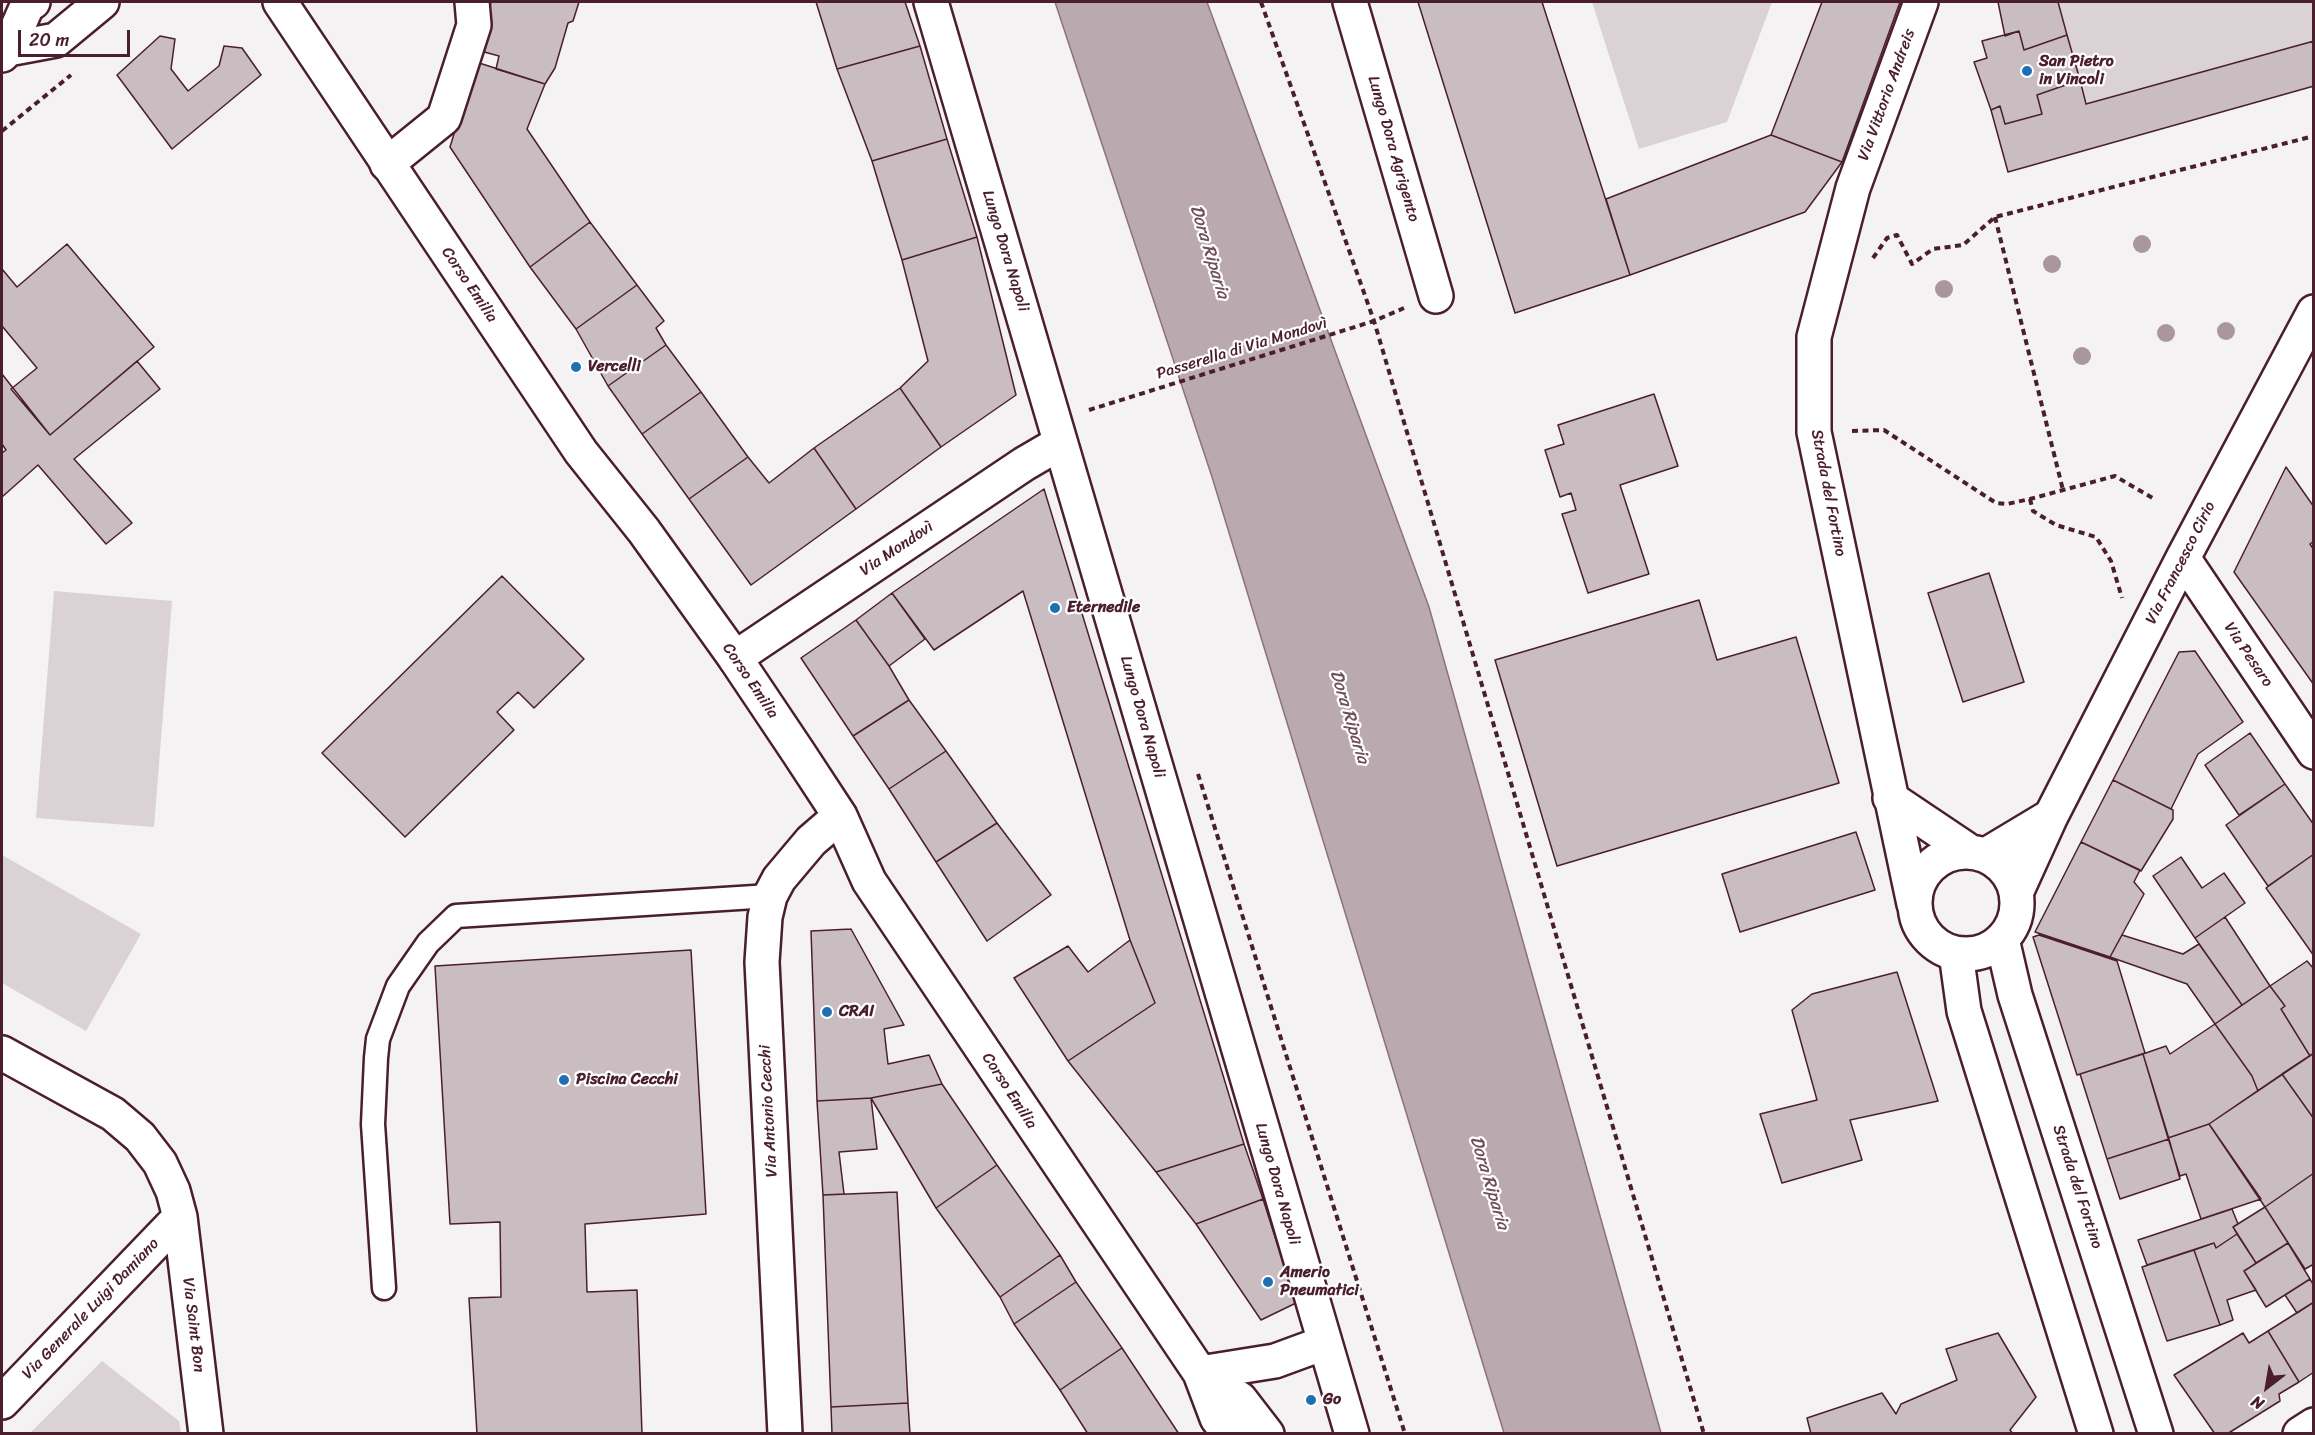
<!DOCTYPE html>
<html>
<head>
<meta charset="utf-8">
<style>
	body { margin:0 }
	#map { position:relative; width:2315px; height:1435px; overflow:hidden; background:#f4f2f2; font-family:Sriracha,sans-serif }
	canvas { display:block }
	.frame { position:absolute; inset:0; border:3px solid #4a1f2b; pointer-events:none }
	.north { position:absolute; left:2237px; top:1357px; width:60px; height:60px; -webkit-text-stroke:4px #fff; paint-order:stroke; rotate:211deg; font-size:16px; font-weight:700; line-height:24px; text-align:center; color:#4a1f2b }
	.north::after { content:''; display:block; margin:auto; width:21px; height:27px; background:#4a1f2b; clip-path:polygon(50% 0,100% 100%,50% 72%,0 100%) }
	.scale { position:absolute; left:18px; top:30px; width:112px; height:27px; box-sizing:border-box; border:3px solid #4a1f2b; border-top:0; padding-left:8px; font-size:18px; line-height:21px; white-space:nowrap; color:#4a1f2b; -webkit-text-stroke:4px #fff; paint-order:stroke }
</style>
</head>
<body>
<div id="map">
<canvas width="2315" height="1435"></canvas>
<div class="frame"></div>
<div class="north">N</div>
<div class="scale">20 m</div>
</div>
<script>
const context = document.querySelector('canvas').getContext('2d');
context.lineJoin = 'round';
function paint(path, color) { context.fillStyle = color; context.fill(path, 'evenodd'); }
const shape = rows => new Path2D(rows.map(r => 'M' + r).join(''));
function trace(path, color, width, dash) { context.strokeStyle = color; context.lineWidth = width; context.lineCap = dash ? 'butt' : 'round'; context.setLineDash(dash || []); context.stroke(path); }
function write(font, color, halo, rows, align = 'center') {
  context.font = font + ' Sriracha,sans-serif'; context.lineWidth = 4.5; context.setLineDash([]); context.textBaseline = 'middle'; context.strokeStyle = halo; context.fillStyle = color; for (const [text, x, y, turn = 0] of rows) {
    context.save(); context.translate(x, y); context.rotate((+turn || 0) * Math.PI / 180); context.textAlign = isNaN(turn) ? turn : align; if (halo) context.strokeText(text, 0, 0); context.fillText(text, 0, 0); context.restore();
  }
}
const green = shape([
	[1592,2,1772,2,1727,122,1639,149],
	[2058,2,2313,2,2313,41,2086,104],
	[54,591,172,601,154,827,36,818],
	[2,855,141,934,86,1031,2,983],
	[102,1361,179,1421,181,1433,30,1433]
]);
const water = shape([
	[1055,2,1207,2,1429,607,1661,1433,1504,1433,1212,477,1055,2]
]);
const building = shape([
	[491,2,579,2,573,21,568,23,555,68,545,84,496,69,499,56,477,50,491,2],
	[816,2,905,2,920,46,837,69,816,2],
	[1418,2,1542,2,1630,275,1515,313,1418,2],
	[1822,2,1900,2,1842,162,1771,135,1822,2],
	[1998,2,2058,2,2067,35,2024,50,2019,31,2005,36,1998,2],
	[2019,31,2024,50,2067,35,2080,80,2037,95,2042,114,2005,124,2000,106,1991,110,1974,62,1987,58,1982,41,2019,31],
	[160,36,175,39,171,69,188,91,219,66,224,46,242,48,261,75,172,149,117,75,160,36],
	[2314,41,2314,86,2008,172,1991,110,2000,106,2005,124,2042,114,2037,95,2080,80,2086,104,2314,41],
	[920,46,947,139,872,161,837,69,920,46],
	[476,62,545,84,527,129,590,222,530,267,450,147,476,62],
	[1771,135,1842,162,1805,212,1630,275,1606,199,1771,135],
	[947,139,977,237,902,260,872,161,947,139],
	[590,222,637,285,576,329,530,267,590,222],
	[977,237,1016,395,941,447,900,388,928,361,902,260,977,237],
	[67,244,154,347,50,435,11,389,37,368,2,326,2,269,17,287,67,244],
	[637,285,664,321,656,328,666,345,608,386,576,329,637,285],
	[666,345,701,392,642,434,608,386,666,345],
	[137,361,160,389,74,459,132,523,106,544,38,465,2,497,2,453,6,450,2,444,2,374,50,435,137,361],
	[900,388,941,447,856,509,814,448,900,388],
	[701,392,748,457,689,499,642,434,701,392],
	[1654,394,1678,466,1620,485,1649,574,1588,593,1562,514,1576,510,1571,493,1560,497,1545,450,1564,444,1558,425,1654,394],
	[814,448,856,509,751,585,689,499,748,457,769,483,814,448],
	[2286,467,2314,507,2314,541,2310,544,2314,550,2314,685,2234,572,2286,467],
	[1044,489,1244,1144,1156,1172,1068,1061,1155,1003,1130,940,1023,591,934,650,892,593,1044,489],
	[1989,573,2024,682,1963,702,1928,593,1989,573],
	[502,576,584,659,534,708,518,692,497,712,514,730,405,837,322,753,502,576],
	[892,593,925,639,889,666,856,620,892,593],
	[1699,600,1717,660,1796,637,1839,783,1557,866,1495,660,1699,600],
	[856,620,889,666,909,700,853,736,801,658,856,620],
	[2195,651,2243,722,2198,754,2171,809,2113,780,2179,652,2195,651],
	[909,700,946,751,889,789,853,736,909,700],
	[2250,733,2285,784,2239,815,2205,765,2250,733],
	[946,751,997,823,936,862,889,789,946,751],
	[2113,780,2173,810,2173,819,2141,871,2081,842,2113,780],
	[2285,784,2314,825,2314,854,2268,886,2226,825,2285,784],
	[997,823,1051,895,987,941,936,862,997,823],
	[1856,832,1875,890,1740,932,1722,874,1856,832],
	[2081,842,2140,870,2134,882,2144,894,2110,957,2035,932,2081,842],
	[2314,854,2314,956,2266,888,2314,854],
	[2181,857,2202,888,2224,873,2245,903,2195,938,2153,876,2181,857],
	[2225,917,2270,986,2242,1005,2195,938,2225,917],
	[851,929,904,1025,884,1029,888,1064,929,1055,942,1084,871,1098,817,1101,811,931,851,929],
	[2039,935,2117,961,2145,1053,2077,1075,2033,937,2039,935],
	[2122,935,2183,954,2199,944,2242,1005,2215,1024,2187,984,2110,957,2122,935],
	[1130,940,1155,1003,1068,1061,1014,978,1068,946,1088,972,1130,940],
	[691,950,706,1214,585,1224,587,1292,637,1290,642,1434,477,1434,469,1298,501,1297,500,1222,450,1224,435,966,691,950],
	[2307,961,2314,969,2314,1053,2310,1056,2281,1009,2285,1006,2270,986,2307,961],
	[1897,972,1938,1101,1850,1120,1862,1160,1782,1183,1760,1114,1817,1100,1792,1010,1812,994,1897,972],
	[2270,986,2285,1006,2281,1009,2310,1056,2258,1091,2252,1076,2215,1024,2270,986],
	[2215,1024,2252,1076,2258,1091,2209,1124,2168,1138,2143,1054,2166,1046,2170,1054,2215,1024],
	[2314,1053,2314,1119,2282,1074,2314,1053],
	[2143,1054,2169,1139,2107,1159,2080,1074,2143,1054],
	[2282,1074,2314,1119,2314,1173,2265,1207,2209,1124,2282,1074],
	[942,1084,997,1165,936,1208,871,1098,942,1084],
	[871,1098,877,1149,839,1152,844,1194,823,1195,817,1101,871,1098],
	[2209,1124,2261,1199,2201,1219,2186,1174,2180,1176,2168,1138,2209,1124],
	[2169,1139,2180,1179,2120,1199,2107,1159,2169,1139],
	[1244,1144,1263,1199,1196,1224,1156,1172,1244,1144],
	[997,1165,1060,1255,1000,1297,936,1208,997,1165],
	[2314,1173,2314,1264,2305,1269,2265,1207,2314,1173],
	[897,1192,908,1403,831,1407,823,1195,897,1192],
	[1263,1199,1296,1303,1261,1320,1196,1224,1263,1199],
	[2265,1207,2288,1243,2256,1263,2233,1227,2265,1207],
	[2232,1209,2238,1224,2233,1227,2237,1234,2216,1248,2214,1243,2147,1265,2138,1240,2232,1209],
	[2237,1234,2256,1263,2244,1271,2256,1290,2227,1300,2233,1320,2220,1325,2194,1250,2214,1243,2216,1248,2237,1234],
	[2288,1243,2310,1279,2266,1307,2244,1271,2288,1243],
	[2194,1250,2220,1325,2167,1341,2142,1267,2194,1250],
	[1060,1255,1076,1282,1014,1324,1000,1297,1060,1255],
	[2310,1279,2314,1286,2314,1302,2297,1313,2285,1295,2310,1279],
	[1076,1282,1122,1348,1060,1390,1014,1324,1076,1282],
	[2314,1302,2314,1372,2299,1382,2268,1331,2314,1302],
	[2268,1331,2299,1382,2279,1394,2280,1401,2227,1434,2215,1434,2174,1375,2243,1333,2249,1343,2268,1331],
	[1998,1333,2036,1397,2010,1430,2013,1434,1811,1434,1807,1418,1882,1393,1896,1414,1901,1404,1957,1380,1946,1349,1998,1333],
	[1122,1348,1179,1434,1088,1434,1060,1390,1122,1348],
	[908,1403,910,1434,832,1434,831,1407,908,1403]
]);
const path = shape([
	[1261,2,1374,321,1704,1434],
	[2,131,71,75],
	[1995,217,2063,490],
	[1873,258,1887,238,1897,235,1912,264,1933,249,1963,245,1995,217,2314,136],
	[1089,410,1374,321,1404,308],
	[1852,431,1884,430,1996,503,2007,504,2030,499,2115,476,2156,500],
	[2030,499,2033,511,2056,525,2096,537,2111,561,2122,598],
	[1198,774,1405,1434]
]);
const lane = shape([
	[384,1288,373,1124,376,1058,378,1039,398,986,428,943,456,916,770,896]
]);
const street = shape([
	[1350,2,1436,296],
	[387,164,444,118,474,25,472,2],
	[2183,558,2314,752],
	[735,658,1024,464,1060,443],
	[1890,798,1969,851],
	'1915 903a51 51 0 1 1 102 0a51 51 0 1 1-102 0Z',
	[1986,855,2051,816],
	[2016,893,2051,816,2183,558,2314,312],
	[1914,904,1814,432,1814,337,1853,188,1921,2],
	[2002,939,2015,995,2156,1434],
	[1956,953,1964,1011,2096,1434],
	[2,1053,113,1114,140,1137,160,1163,173,1191,180,1217,206,1434],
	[2,1402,180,1217]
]);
const secondary = shape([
	[280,2,581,452,644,531,735,658,798,752,840,816,869,881,1200,1373,1217,1418,1229,1434],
	[931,2,1352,1434],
	[8,49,56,40,102,2],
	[2,55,8,49,27,6,33,2],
	[1200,1373,1275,1361,1324,1343],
	[1200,1373,1240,1399,1267,1434],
	[785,1434,762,962,765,917,770,896,779,879,811,841,840,816],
	[2300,1434,2314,1425]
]);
const trees = [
	[2142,244],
	[2052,264],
	[1944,289],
	[2226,331],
	[2166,333],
	[2082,356]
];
const markers = [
	[2027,71,6,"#1f6fb2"],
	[576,367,6,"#1f6fb2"],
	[1055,608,6,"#1f6fb2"],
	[827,1012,6,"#1f6fb2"],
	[564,1080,6,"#1f6fb2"],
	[1268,1282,6,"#1f6fb2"],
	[1311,1400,6,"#1f6fb2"]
];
const poiNames = [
	["San Pietro",2039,62],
	["in Vincoli",2039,80],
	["Vercelli",588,367],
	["Eternedile",1067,608],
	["CRAI",839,1012],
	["Piscina Cecchi",576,1080],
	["Amerio",1280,1273],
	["Pneumatici",1280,1291],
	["Go",1323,1400]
];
const streetNames = [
	["Via Vittorio Andreis",1887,95,-70],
	["Lungo Dora Agrigento",1393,149,74],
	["Lungo Dora Napoli",1005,251,73],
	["Corso Emilia",469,285,56],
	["Passerella di Via Mondovì",1242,349,-17],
	["Strada del Fortino",1828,493,79],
	["Via Mondovì",897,549,-34],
	["Via Francesco Cirio",2181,563,-63],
	["Via Pesaro",2248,655,56],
	["Corso Emilia",750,681,56],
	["Lungo Dora Napoli",1142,717,74],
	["Corso Emilia",1009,1091,57],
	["Via Antonio Cecchi",769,1111,-93],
	["Lungo Dora Napoli",1277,1184,74],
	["Strada del Fortino",2077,1187,72],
	["Via Generale Luigi Damiano",91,1309,-46],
	["Via Saint Bon",193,1325,83]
];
const waterNames = [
	["Dora Riparia",1209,252,73],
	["Dora Riparia",1349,717,73],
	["Dora Riparia",1489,1183,73]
];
paint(green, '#dbd2d5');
paint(water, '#baa9ae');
trace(water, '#8d727a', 1.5);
paint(building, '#cabdc1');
trace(building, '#4a1f2b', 1.5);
trace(lane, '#4a1f2b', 27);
trace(street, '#4a1f2b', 38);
trace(secondary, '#4a1f2b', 38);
trace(path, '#4a1f2b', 4, [6, 4.5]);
trace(lane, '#fff', 22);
trace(street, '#fff', 33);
trace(secondary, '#fff', 33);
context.fillStyle = '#aa979c';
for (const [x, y] of trees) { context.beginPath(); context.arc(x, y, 9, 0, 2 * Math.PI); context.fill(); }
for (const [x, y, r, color] of markers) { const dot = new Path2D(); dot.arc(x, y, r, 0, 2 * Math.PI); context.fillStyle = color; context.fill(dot); trace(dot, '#fff', 2); }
write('bold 16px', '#4a1f2b', '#fff', poiNames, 'left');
write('16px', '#4a1f2b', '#fff', streetNames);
write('italic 18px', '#714f59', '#fff', waterNames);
</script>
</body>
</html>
